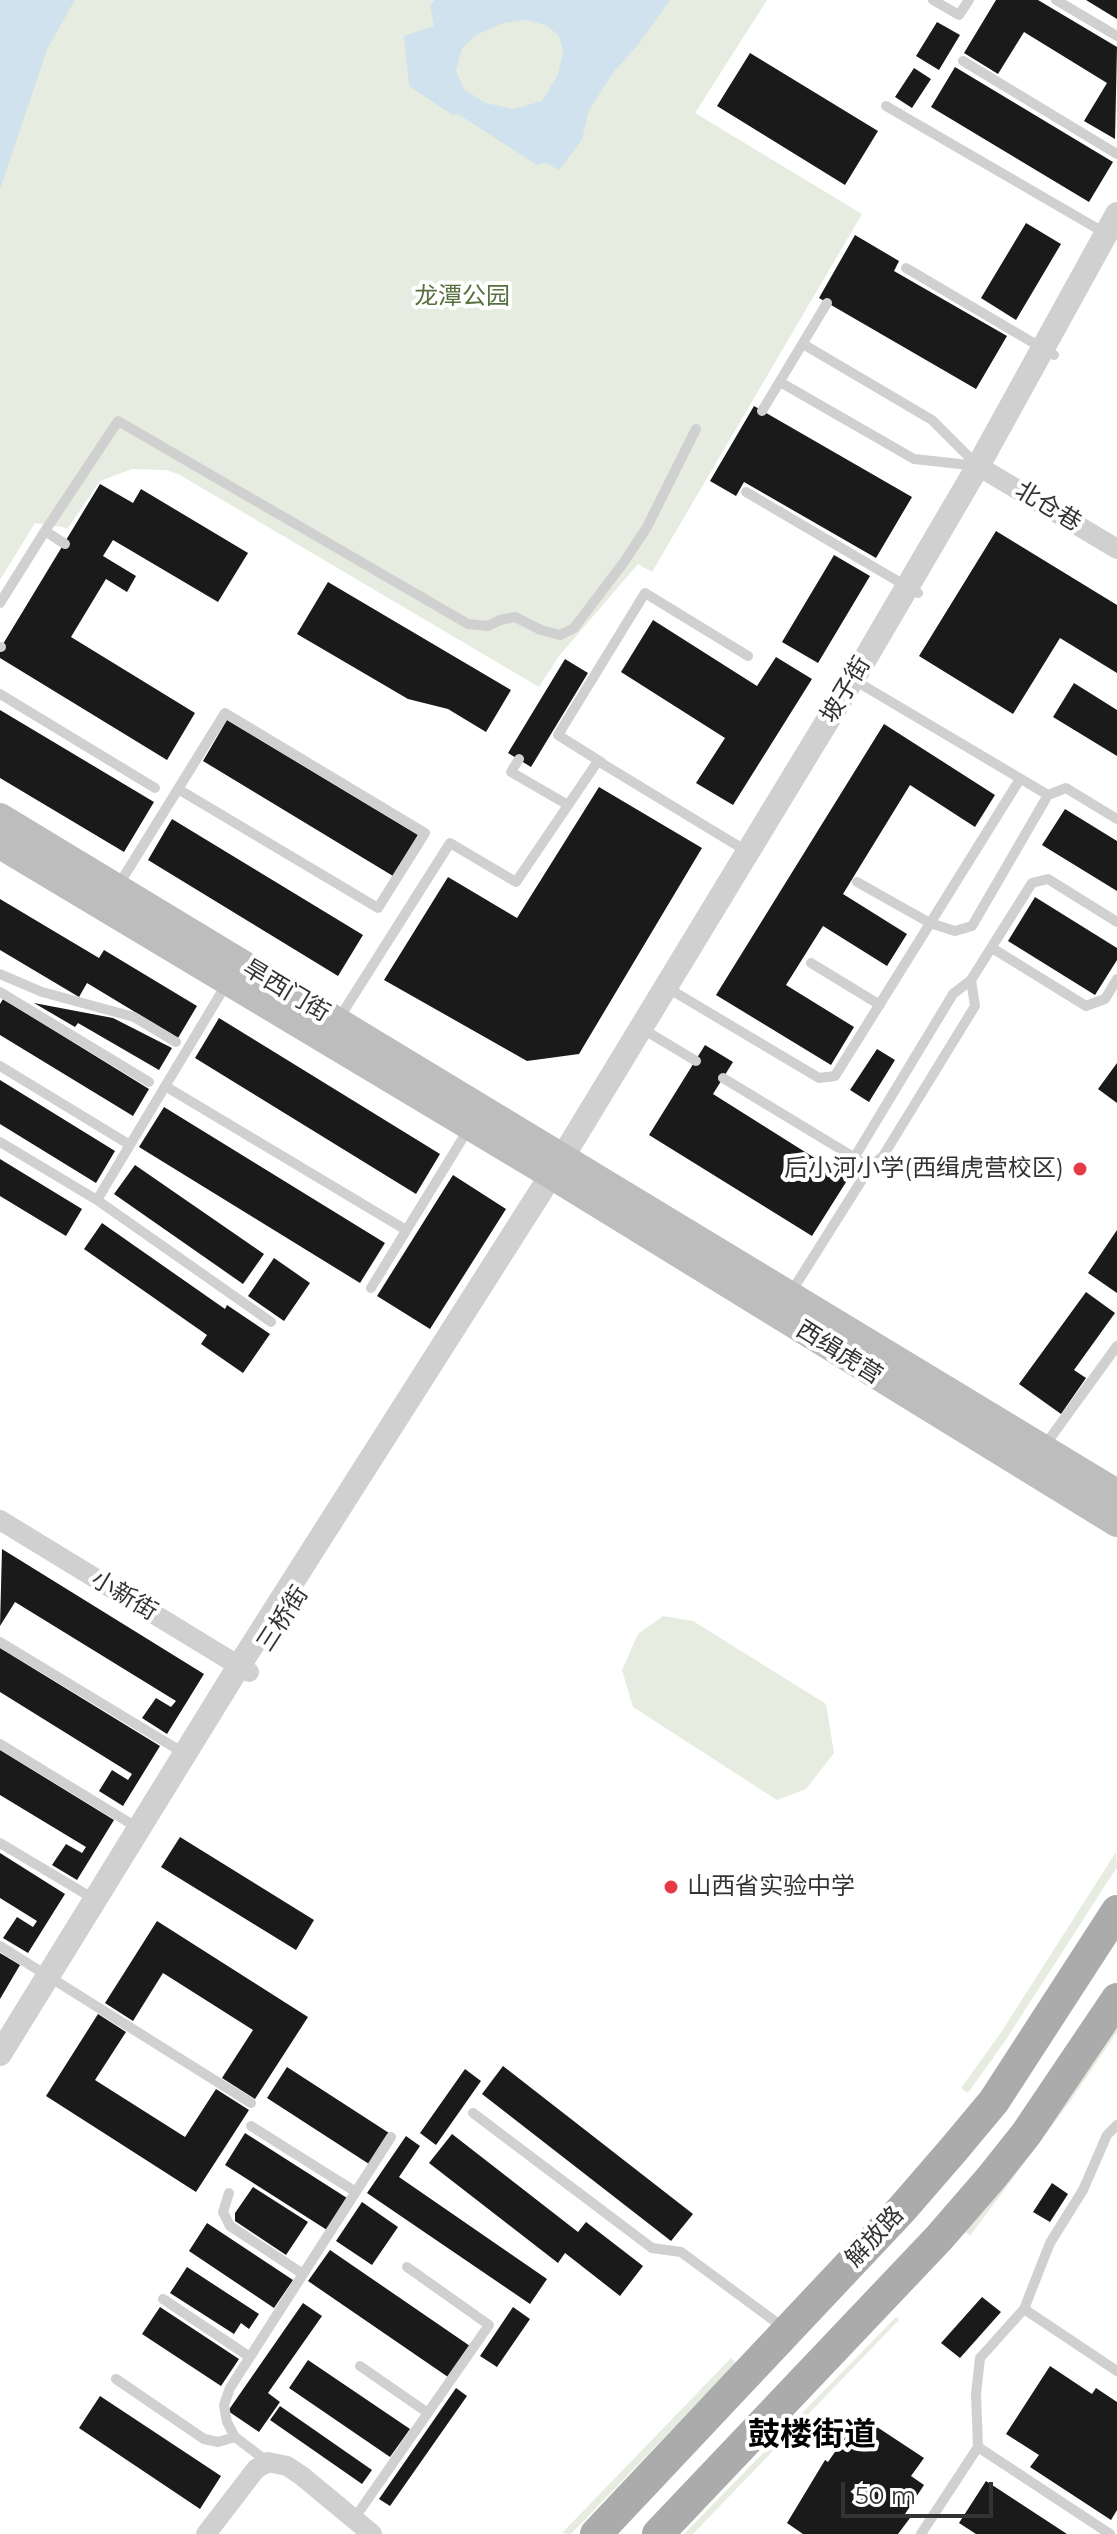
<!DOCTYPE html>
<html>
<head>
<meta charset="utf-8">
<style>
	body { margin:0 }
	#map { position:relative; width:1117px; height:2534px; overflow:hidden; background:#fff; font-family:Montserrat,sans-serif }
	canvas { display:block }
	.scale { position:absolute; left:841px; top:2482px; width:152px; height:36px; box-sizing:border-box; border:4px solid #333; border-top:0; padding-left:10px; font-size:24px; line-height:28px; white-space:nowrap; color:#333; -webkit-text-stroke:6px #fff; paint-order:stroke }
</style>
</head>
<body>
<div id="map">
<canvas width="1117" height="2534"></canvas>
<div class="scale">50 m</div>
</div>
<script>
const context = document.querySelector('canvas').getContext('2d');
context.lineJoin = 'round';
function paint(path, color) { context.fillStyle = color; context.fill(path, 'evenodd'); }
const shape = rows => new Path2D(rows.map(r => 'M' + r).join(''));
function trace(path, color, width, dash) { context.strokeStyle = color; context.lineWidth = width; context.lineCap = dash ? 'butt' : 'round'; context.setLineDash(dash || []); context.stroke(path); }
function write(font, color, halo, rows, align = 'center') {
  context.font = font + ' Montserrat,"Noto Sans SC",sans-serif'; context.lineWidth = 8; context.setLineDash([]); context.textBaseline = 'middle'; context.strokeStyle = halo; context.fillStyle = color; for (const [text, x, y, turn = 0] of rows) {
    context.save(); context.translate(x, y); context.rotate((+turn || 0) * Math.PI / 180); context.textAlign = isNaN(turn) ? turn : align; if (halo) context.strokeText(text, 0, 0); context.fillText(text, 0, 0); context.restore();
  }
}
const green = shape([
	[0,0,767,0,695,113,862,214,652,572,638,564,559,656,539,687,180,475,166,470,132,469,100,481,68,528,35,523,0,580],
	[663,1616,693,1621,826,1704,834,1753,806,1789,777,1800,633,1707,622,1670,638,1634],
	[1116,1852,1117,1867,1007,2038,968,2093,961,2088,1000,2034],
	[1117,2020,1117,2032,1071,2100,970,2236,965,2232],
	[896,2317,899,2320,693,2534,684,2534],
	[731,2358,736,2363,571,2534,562,2533]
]);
const water = shape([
	[0,0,75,0,48,47,0,189],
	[435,0,670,0,638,45,615,70,589,110,582,140,559,170,546,163,537,165,458,114,453,115,409,86,404,36,434,26,430,5],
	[525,20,546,25,559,36,563,51,558,75,542,101,514,109,485,103,464,89,456,71,462,48,476,35,503,23]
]);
const building = shape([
	[996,0,1038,0,1117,47,1115,139,1084,121,1107,83,1024,32,998,74,964,53],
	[1086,0,1117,0,1117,19],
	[937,22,960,35,939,70,916,56],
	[750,53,878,131,845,185,717,106],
	[955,67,1113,162,1089,202,931,107],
	[914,68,931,79,912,108,895,97],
	[1026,223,1061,244,1016,320,981,298],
	[855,235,899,261,894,271,1007,336,976,389,819,298],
	[754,406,912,497,876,558,744,482,736,496,710,481],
	[100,484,133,503,141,489,248,553,218,602,113,540,103,556,136,576,127,592,106,579,71,637,195,713,167,760,0,658,0,649],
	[996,531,1117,605,1117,673,1060,638,1013,714,919,656],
	[834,555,870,576,818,663,782,642],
	[328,582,511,690,486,732,448,709,408,699,297,634],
	[653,620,757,686,776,657,812,679,733,805,696,783,725,738,621,672],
	[565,659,588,673,531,767,508,753],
	[1074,683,1117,710,1117,756,1053,717],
	[0,710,154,802,124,852,0,778],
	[227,720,418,835,393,876,203,761],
	[884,724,995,795,975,827,910,785,843,894,907,934,887,966,823,926,786,985,854,1027,831,1065,716,995],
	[599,787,702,848,579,1054,527,1061,384,980,448,877,517,918],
	[1065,809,1117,841,1117,891,1042,845],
	[172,819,363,935,338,976,148,860],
	[1035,897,1117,948,1117,960,1095,995,1008,941],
	[0,899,99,958,104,950,197,1006,178,1038,87,983,79,997,0,950],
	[3,999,149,1089,133,1116,0,1035,0,1004],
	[34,1003,113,1018,172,1048,159,1070,78,1023,75,1027],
	[219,1018,440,1154,416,1194,195,1058],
	[705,1045,733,1062,713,1094,848,1179,812,1236,649,1135],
	[877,1049,895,1060,869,1102,850,1090],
	[1117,1063,1117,1103,1098,1089],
	[0,1080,115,1151,96,1183,0,1124],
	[164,1107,385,1243,360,1283,139,1147],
	[0,1159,82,1209,66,1236,0,1196],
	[135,1165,264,1254,243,1284,114,1194],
	[453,1175,506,1209,430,1329,377,1296],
	[102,1223,225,1309,227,1305,270,1334,243,1373,201,1344,207,1335,84,1249],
	[1117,1230,1117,1293,1088,1273],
	[274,1258,310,1283,284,1321,248,1296],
	[1086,1292,1115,1313,1074,1370,1086,1378,1061,1414,1019,1384],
	[2,1549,204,1674,167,1734,142,1718,156,1698,171,1707,176,1701,15,1602,0,1626],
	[0,1648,160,1746,123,1806,99,1791,112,1770,128,1780,132,1774,0,1692],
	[0,1750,114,1820,77,1880,52,1865,66,1844,82,1853,86,1847,0,1795],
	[180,1837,314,1920,296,1950,161,1867],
	[0,1853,65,1894,28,1953,3,1938,17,1917,33,1927,37,1921,0,1898],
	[157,1921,308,2017,255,2099,222,2078,253,2030,163,1973,133,2021,105,2003],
	[0,1953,20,1965,0,1999],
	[98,2014,126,2032,95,2080,185,2137,216,2089,249,2110,196,2192,46,2096],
	[503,2066,693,2214,671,2241,482,2094],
	[287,2067,389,2133,369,2164,267,2098],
	[465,2069,481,2081,436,2145,420,2133],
	[245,2133,347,2198,327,2230,225,2165],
	[452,2134,578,2232,586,2222,643,2266,620,2296,565,2253,558,2263,429,2163],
	[406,2136,420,2146,399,2177,547,2279,530,2304,367,2193],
	[1052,2183,1068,2194,1050,2222,1033,2212],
	[253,2187,308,2222,286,2255,235,2221,235,2213],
	[362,2202,398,2227,372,2265,336,2241],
	[207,2223,293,2280,274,2308,189,2251],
	[330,2250,470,2346,448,2377,308,2281],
	[187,2267,259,2314,249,2329,241,2323,234,2334,170,2293],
	[982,2297,1001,2312,960,2358,941,2343],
	[303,2303,322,2316,268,2393,280,2402,259,2432,228,2411],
	[160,2307,239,2359,221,2386,142,2334],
	[513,2307,530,2319,497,2367,480,2356],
	[308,2360,410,2429,390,2457,289,2388],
	[1050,2366,1092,2394,1096,2388,1117,2402,1117,2510,1111,2520,1030,2467,1039,2455,1006,2434],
	[456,2388,467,2396,390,2506,379,2499],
	[100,2396,221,2476,200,2509,79,2428],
	[280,2406,372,2470,362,2484,270,2420],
	[877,2427,924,2458,911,2476,924,2485,905,2514,910,2518,898,2534,803,2534,787,2523,825,2460,828,2462,848,2433,865,2445],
	[986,2481,1067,2534,976,2534,959,2523]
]);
const service = shape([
	[933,0,959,15,969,0],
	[1056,0,1117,36],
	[963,61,1117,154],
	[886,106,1105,233],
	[906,268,1054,355],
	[780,382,914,459,978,466,932,420,803,344],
	[762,411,827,303],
	[746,492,918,593],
	[45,531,118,421,468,624,488,626,500,620,515,617,541,630,560,635,574,628,624,562,647,527,696,429],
	[0,603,45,531,65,544],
	[0,647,1,647],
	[854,680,1048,795,1066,788,1117,819],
	[0,694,155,788],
	[519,759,511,772,568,805],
	[601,762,558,735,645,593,748,656],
	[857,882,930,923,955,931,972,926,1048,795],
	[118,886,225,713,425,833,378,908,178,789],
	[992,948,1086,1006,1105,999,1117,979],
	[811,963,880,1005],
	[0,974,42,992,134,1017,176,1042],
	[971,980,1032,883,1048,879,1117,922],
	[666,987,819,1078,835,1076,1020,779],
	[0,992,149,1082],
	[338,1020,450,843,516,882,598,761,748,852],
	[641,1028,696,1061],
	[0,1066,130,1145],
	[723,1078,870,1167],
	[165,1086,406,1230],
	[0,1142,97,1200,271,1322],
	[97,1200,227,983],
	[371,1288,469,1128],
	[790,1294,870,1167,883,1156,975,1006,971,980,953,994,854,1158],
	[1043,1448,1117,1346],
	[0,1642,187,1755],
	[0,1744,138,1828],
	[0,1843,94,1899],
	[0,1946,251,2103],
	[473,2113,652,2248,681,2252,784,2328],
	[251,2126,356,2192],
	[229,2193,223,2212,230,2226,303,2274],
	[163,2299,250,2357],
	[1024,2309,1117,2371],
	[360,2366,428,2413],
	[116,2379,204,2439,218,2442,235,2437],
	[978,2447,1110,2534],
	[268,2462,235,2437,227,2422,224,2405,230,2388,391,2137],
	[354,2519,489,2325,407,2267],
	[921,2534,978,2447,976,2394,980,2358,1024,2309,1050,2243,1083,2190,1107,2135,1117,2125]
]);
const minor = shape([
	[978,466,1117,549],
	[0,1520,249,1672],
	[206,2534,256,2469,268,2462,287,2466,302,2476,372,2534]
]);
const tertiary = shape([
	[0,2054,239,1666,562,1158,868,654,978,466,1117,214]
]);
const secondary = shape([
	[0,817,1117,1493],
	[0,845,551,1175,1117,1523]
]);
const primary = shape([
	[596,2534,902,2209,954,2149,994,2101,1117,1911],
	[658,2534,939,2238,991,2178,1026,2134,1117,1999]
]);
const markers = [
	[1080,1169,8,"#e63946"],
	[671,1887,8,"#e63946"]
];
const parkNames = [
	["龙潭公园",462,297]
];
const streetNames = [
	["北仓巷",1048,507,31],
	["坡子街",846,690,-59],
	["旱西门街",286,991,31],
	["西缉虎营",839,1353,32],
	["小新街",124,1596,31],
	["三桥街",283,1619,-57],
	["解放路",875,2237,-47]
];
const poiNames = [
	["后小河小学(西缉虎营校区)",1064,1169],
	["山西省实验中学",687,1887,"left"]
];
const districtNames = [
	["鼓楼街道",812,2436]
];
paint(green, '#e6ecdf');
paint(water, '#cfe2ee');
paint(building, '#1a1a1a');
trace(service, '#d0d0d0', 10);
trace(minor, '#d0d0d0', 20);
trace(tertiary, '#d0d0d0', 24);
trace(secondary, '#bdbdbd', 28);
trace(primary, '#ababab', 32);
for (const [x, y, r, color] of markers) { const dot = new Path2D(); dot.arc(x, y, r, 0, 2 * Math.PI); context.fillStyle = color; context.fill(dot); trace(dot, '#fff', 3); }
write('24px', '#56703f', '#fff', parkNames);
write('24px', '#333', '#fff', streetNames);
write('24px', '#333', '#fff', poiNames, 'right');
write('bold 32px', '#000', '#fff', districtNames);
</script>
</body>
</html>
